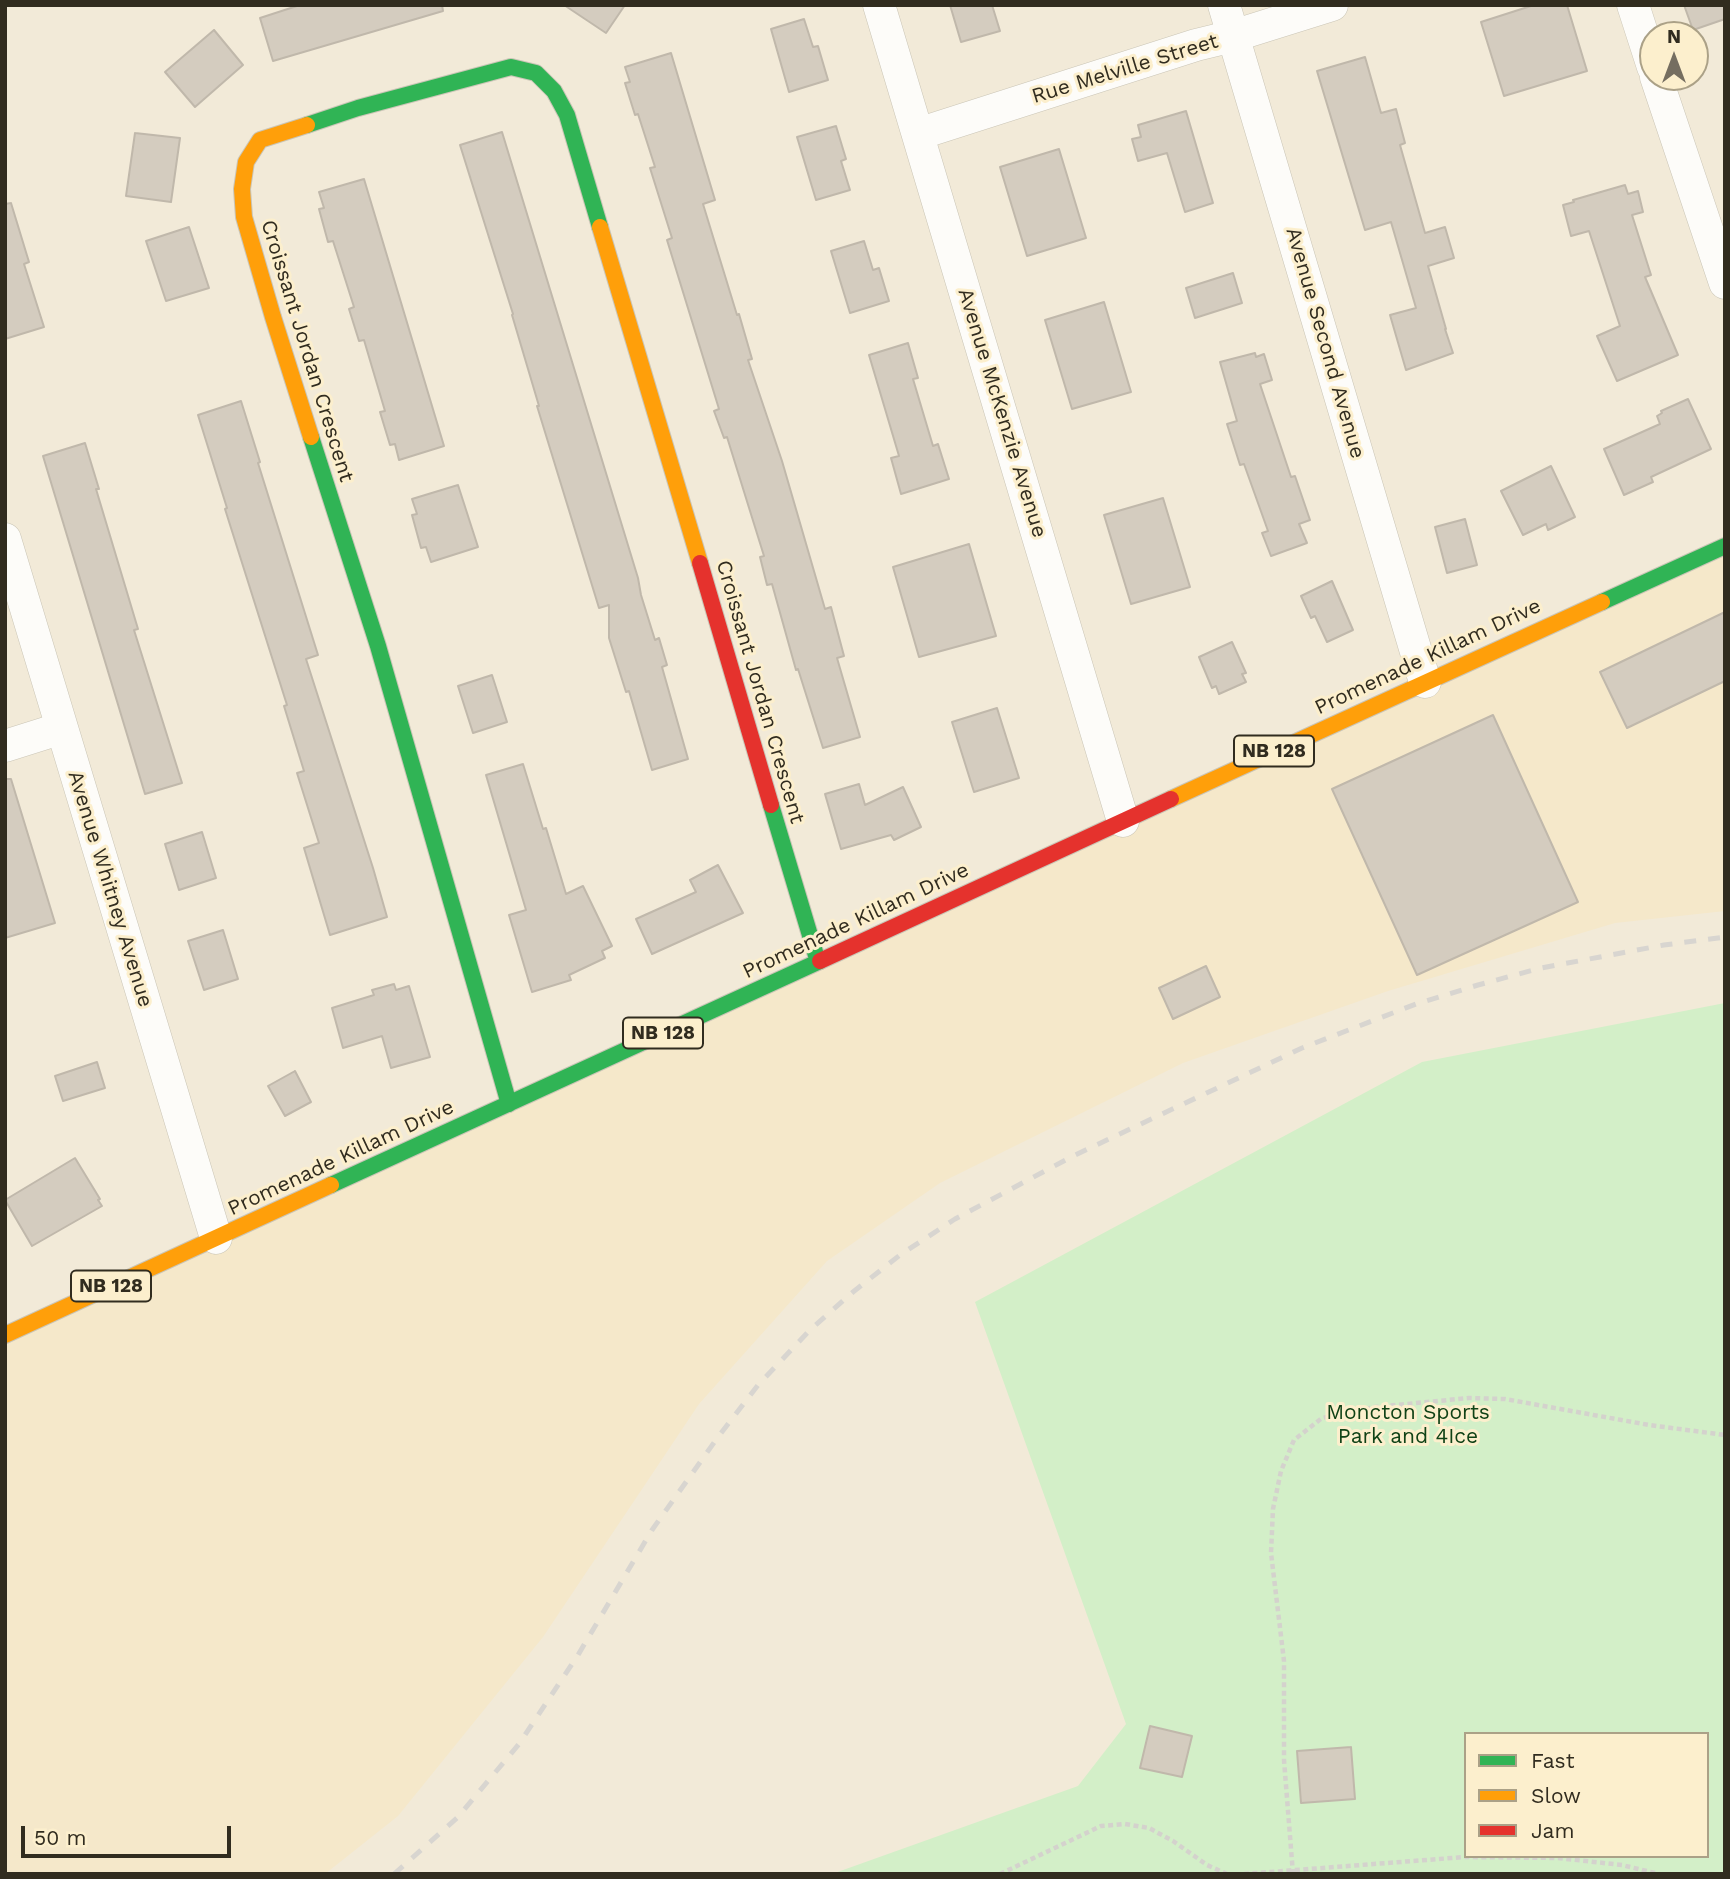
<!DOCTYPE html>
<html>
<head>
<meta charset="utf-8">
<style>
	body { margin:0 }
	#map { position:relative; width:1730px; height:1879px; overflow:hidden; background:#f2ead8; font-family:"Work Sans",sans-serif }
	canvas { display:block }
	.frame { position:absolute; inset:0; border:7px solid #312c1f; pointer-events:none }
	.legend { position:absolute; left:1464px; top:1732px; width:245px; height:126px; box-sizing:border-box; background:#fcefcd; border:2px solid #aba187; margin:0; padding:9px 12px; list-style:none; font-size:21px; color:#312c1f }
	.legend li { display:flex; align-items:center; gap:14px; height:35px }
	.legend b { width:35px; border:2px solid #aba187 }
	.north { position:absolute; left:1639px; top:21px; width:70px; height:70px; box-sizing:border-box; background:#fcefcd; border:2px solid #aba187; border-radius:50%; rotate:0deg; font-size:19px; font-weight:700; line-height:28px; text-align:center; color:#312c1f }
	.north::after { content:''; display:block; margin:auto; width:24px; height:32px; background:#756e60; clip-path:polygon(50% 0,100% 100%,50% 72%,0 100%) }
	.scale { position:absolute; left:21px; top:1826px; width:210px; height:32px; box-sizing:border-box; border:4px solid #312c1f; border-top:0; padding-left:9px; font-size:21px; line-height:24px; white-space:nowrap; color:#312c1f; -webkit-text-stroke:5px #fcefcd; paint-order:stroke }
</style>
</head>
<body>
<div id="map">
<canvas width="1730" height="1879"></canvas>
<div class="frame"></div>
<ul class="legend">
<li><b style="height:9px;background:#30b455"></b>Fast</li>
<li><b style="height:9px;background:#ff9f0a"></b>Slow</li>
<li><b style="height:9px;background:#e5322d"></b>Jam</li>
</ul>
<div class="north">N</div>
<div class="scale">50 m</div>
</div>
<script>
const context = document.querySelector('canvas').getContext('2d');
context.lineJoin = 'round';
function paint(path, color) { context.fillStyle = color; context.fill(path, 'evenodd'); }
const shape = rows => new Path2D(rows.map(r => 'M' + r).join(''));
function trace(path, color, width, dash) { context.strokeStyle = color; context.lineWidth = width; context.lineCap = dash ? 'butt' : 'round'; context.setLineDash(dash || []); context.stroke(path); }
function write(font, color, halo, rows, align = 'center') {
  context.font = font + ' "Work Sans",sans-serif'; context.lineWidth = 6; context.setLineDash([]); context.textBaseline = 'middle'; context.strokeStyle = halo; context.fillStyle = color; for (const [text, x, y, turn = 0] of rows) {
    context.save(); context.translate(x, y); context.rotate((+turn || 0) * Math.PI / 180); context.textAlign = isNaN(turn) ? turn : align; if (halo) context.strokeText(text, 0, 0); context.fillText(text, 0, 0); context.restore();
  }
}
const built = shape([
	[1725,537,1725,911,1615,923,1388,991,1183,1063,940,1183,827,1261,699,1404,543,1637,398,1816,325,1874,5,1874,5,1330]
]);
const green = shape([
	[1725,1003,1725,1874,832,1874,1078,1786,1126,1724,975,1302,1422,1062],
	[1466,1734,1707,1734,1707,1856,1466,1856]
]);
const building = shape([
	[300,5,442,5,443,11,273,61,260,18,300,5],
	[564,5,625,5,606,33,564,5],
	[950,5,992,5,1000,31,961,42,950,5],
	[1534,5,1567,5,1587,71,1504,96,1481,22,1534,5],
	[1684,5,1725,5,1725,19,1693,30,1684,5],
	[804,19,813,47,818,46,828,80,789,92,771,29,804,19],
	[214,30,243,65,195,107,165,72,214,30],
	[671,53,715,200,703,204,737,315,739,314,752,359,748,360,782,461,825,609,831,607,844,656,837,658,860,737,823,748,798,669,796,670,772,584,767,585,760,557,764,556,727,437,724,438,714,411,719,409,667,240,672,238,650,168,655,167,638,114,635,115,625,83,630,82,625,67,671,53],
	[1365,57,1381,113,1396,109,1405,143,1400,145,1425,233,1445,227,1454,258,1428,266,1446,329,1445,329,1453,353,1406,370,1390,315,1416,308,1391,222,1365,230,1317,71,1365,57],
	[1186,111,1213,203,1185,212,1167,153,1138,161,1132,139,1141,137,1138,125,1186,111],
	[836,126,846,159,841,161,850,190,816,200,797,137,836,126],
	[502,132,638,578,641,595,655,640,659,638,667,665,662,667,688,759,652,770,629,691,626,692,609,638,609,605,599,608,537,406,539,406,512,315,513,314,460,145,502,132],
	[135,133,180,138,171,202,126,196,135,133],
	[1059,149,1086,238,1027,256,1000,167,1059,149],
	[364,179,444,446,399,460,395,444,390,445,380,412,385,411,364,340,359,341,349,309,354,307,333,241,328,242,319,209,324,208,319,192,364,179],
	[1625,185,1628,194,1638,191,1643,212,1632,215,1651,275,1645,277,1678,355,1617,381,1597,336,1620,326,1589,231,1571,236,1563,205,1574,202,1573,200,1625,185],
	[11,203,29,262,24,264,44,327,5,339,5,204,11,203],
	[189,227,209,288,166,301,146,241,189,227],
	[864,241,873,270,879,268,889,301,850,313,831,251,864,241],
	[1233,273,1242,303,1195,318,1186,288,1233,273],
	[1104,302,1131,392,1072,409,1045,320,1104,302],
	[908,343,918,378,913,379,933,446,938,444,949,479,901,494,891,458,899,456,869,355,908,343],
	[1255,353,1256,357,1264,354,1272,380,1260,384,1291,477,1295,476,1310,520,1299,524,1307,543,1271,556,1262,533,1268,531,1244,464,1240,465,1227,424,1237,421,1220,362,1255,353],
	[1688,399,1711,449,1651,477,1653,482,1624,495,1604,449,1660,424,1657,416,1662,413,1661,411,1688,399],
	[241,401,260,462,258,463,318,655,306,659,373,868,387,917,330,935,304,848,319,843,297,773,304,771,284,706,287,705,225,509,227,508,198,415,241,401],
	[85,443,99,489,96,489,138,629,134,630,182,783,145,794,43,456,85,443],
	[1551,466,1575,517,1548,530,1546,524,1523,535,1501,491,1551,466],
	[458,485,478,547,431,562,426,547,421,548,412,515,417,514,412,499,458,485],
	[1163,498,1190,587,1131,604,1104,515,1163,498],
	[1465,519,1477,565,1447,573,1435,527,1465,519],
	[969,544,996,636,919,657,893,567,969,544],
	[1332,581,1353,630,1327,642,1315,616,1311,618,1301,596,1332,581],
	[1725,612,1725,681,1627,728,1600,672,1725,612],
	[1232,642,1246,673,1242,674,1246,682,1219,694,1216,686,1212,688,1199,657,1232,642],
	[492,675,507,722,473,733,458,686,492,675],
	[997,708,1019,778,974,792,952,722,997,708],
	[1493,715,1578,902,1417,975,1332,789,1493,715],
	[523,764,543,829,546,828,566,894,583,886,612,946,602,951,605,958,569,975,571,980,532,992,509,915,526,910,486,775,523,764],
	[5,779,11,779,55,923,5,938,5,779],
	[859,784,865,805,903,787,921,827,894,840,891,835,841,849,825,794,859,784],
	[202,832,216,878,179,890,165,844,202,832],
	[718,865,743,913,652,954,636,919,696,892,690,880,718,865],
	[223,930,238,979,204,990,188,941,223,930],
	[1206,966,1220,997,1173,1019,1159,988,1206,966],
	[394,984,396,990,409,986,430,1057,391,1068,382,1036,343,1048,332,1008,374,995,372,990,394,984],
	[97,1062,105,1088,63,1101,55,1076,97,1062],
	[295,1071,311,1102,285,1116,268,1086,295,1071],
	[75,1158,100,1199,98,1200,102,1206,32,1246,5,1200,75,1158],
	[1150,1726,1192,1736,1182,1777,1140,1768,1150,1726],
	[1351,1747,1355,1799,1301,1803,1297,1751,1351,1747]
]);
const path = shape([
	[1000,1874,1101,1826,1125,1824,1149,1828,1173,1841,1207,1865,1227,1874],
	[1244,1874,1465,1857,1558,1858,1622,1865,1659,1874],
	[1293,1874,1284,1760,1284,1661,1271,1553,1273,1509,1281,1471,1294,1440,1322,1418,1375,1407,1469,1398,1505,1399,1649,1425,1725,1435]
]);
const street = shape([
	[879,5,1123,821],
	[1224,5,1425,682],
	[1633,5,1653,67],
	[1656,77,1725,283],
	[918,134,1196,45,1233,36,1332,5],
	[5,539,216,1238],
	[5,746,62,728]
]);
const fast = shape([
	[307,125,358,108,511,67,536,73,554,91,567,115,600,227],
	[311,437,378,646,509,1104],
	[1602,602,1725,546],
	[771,805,818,962],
	[331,1185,820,961]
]);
const slow = shape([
	[307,125,260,140,246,162,242,189,244,217,273,317,311,437],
	[600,227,700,563],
	[1171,799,1602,602],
	[5,1335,331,1185]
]);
const jam = shape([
	[700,563,771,805],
	[820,961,1171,799]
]);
const rail = shape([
	[394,1874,457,1818,519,1744,578,1655,652,1530,718,1437,758,1385,811,1329,853,1292,900,1255,955,1219,1073,1156,1302,1048,1416,1004,1478,985,1541,968,1664,945,1725,937]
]);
const shields = [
	[1274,751,80],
	[663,1033,80],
	[111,1286,80]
];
const shieldNames = [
	["NB 128",1274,751],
	["NB 128",663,1033],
	["NB 128",111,1286]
];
const streetNames = [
	["Rue Melville Street",1125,69,-17],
	["Avenue Second Avenue",1325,343,74],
	["Croissant Jordan Crescent",307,351,73],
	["Avenue McKenzie Avenue",1002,413,73],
	["Promenade Killam Drive",1428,657,-25],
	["Croissant Jordan Crescent",760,692,74],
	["Avenue Whitney Avenue",110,889,73],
	["Promenade Killam Drive",856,921,-25],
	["Promenade Killam Drive",341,1158,-25]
];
const parkNames = [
	["Moncton Sports",1408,1413],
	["Park and 4Ice",1408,1437]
];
paint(built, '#f5e8ca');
paint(green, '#d3efc8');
paint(building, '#d4ccbf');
trace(building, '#c0b8ab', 2);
trace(street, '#cac5b6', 33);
trace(fast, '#cac5b6', 18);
trace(slow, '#cac5b6', 18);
trace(jam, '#cac5b6', 18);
trace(path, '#d4d2cd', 4.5, [5, 3.5]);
trace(street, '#fdfcf9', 32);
trace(fast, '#30b455', 16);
trace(slow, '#ff9f0a', 16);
trace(jam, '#e5322d', 16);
trace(rail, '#d8d5d0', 5, [12, 12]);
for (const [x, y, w] of shields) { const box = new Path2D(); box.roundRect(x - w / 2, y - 15.5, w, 31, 5); context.fillStyle = '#fcefcd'; context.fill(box); trace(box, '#312c1f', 2); }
write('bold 19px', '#312c1f', null, shieldNames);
write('21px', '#312c1f', '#fcefcd', streetNames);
write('21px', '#104216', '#fcefcd', parkNames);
</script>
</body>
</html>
